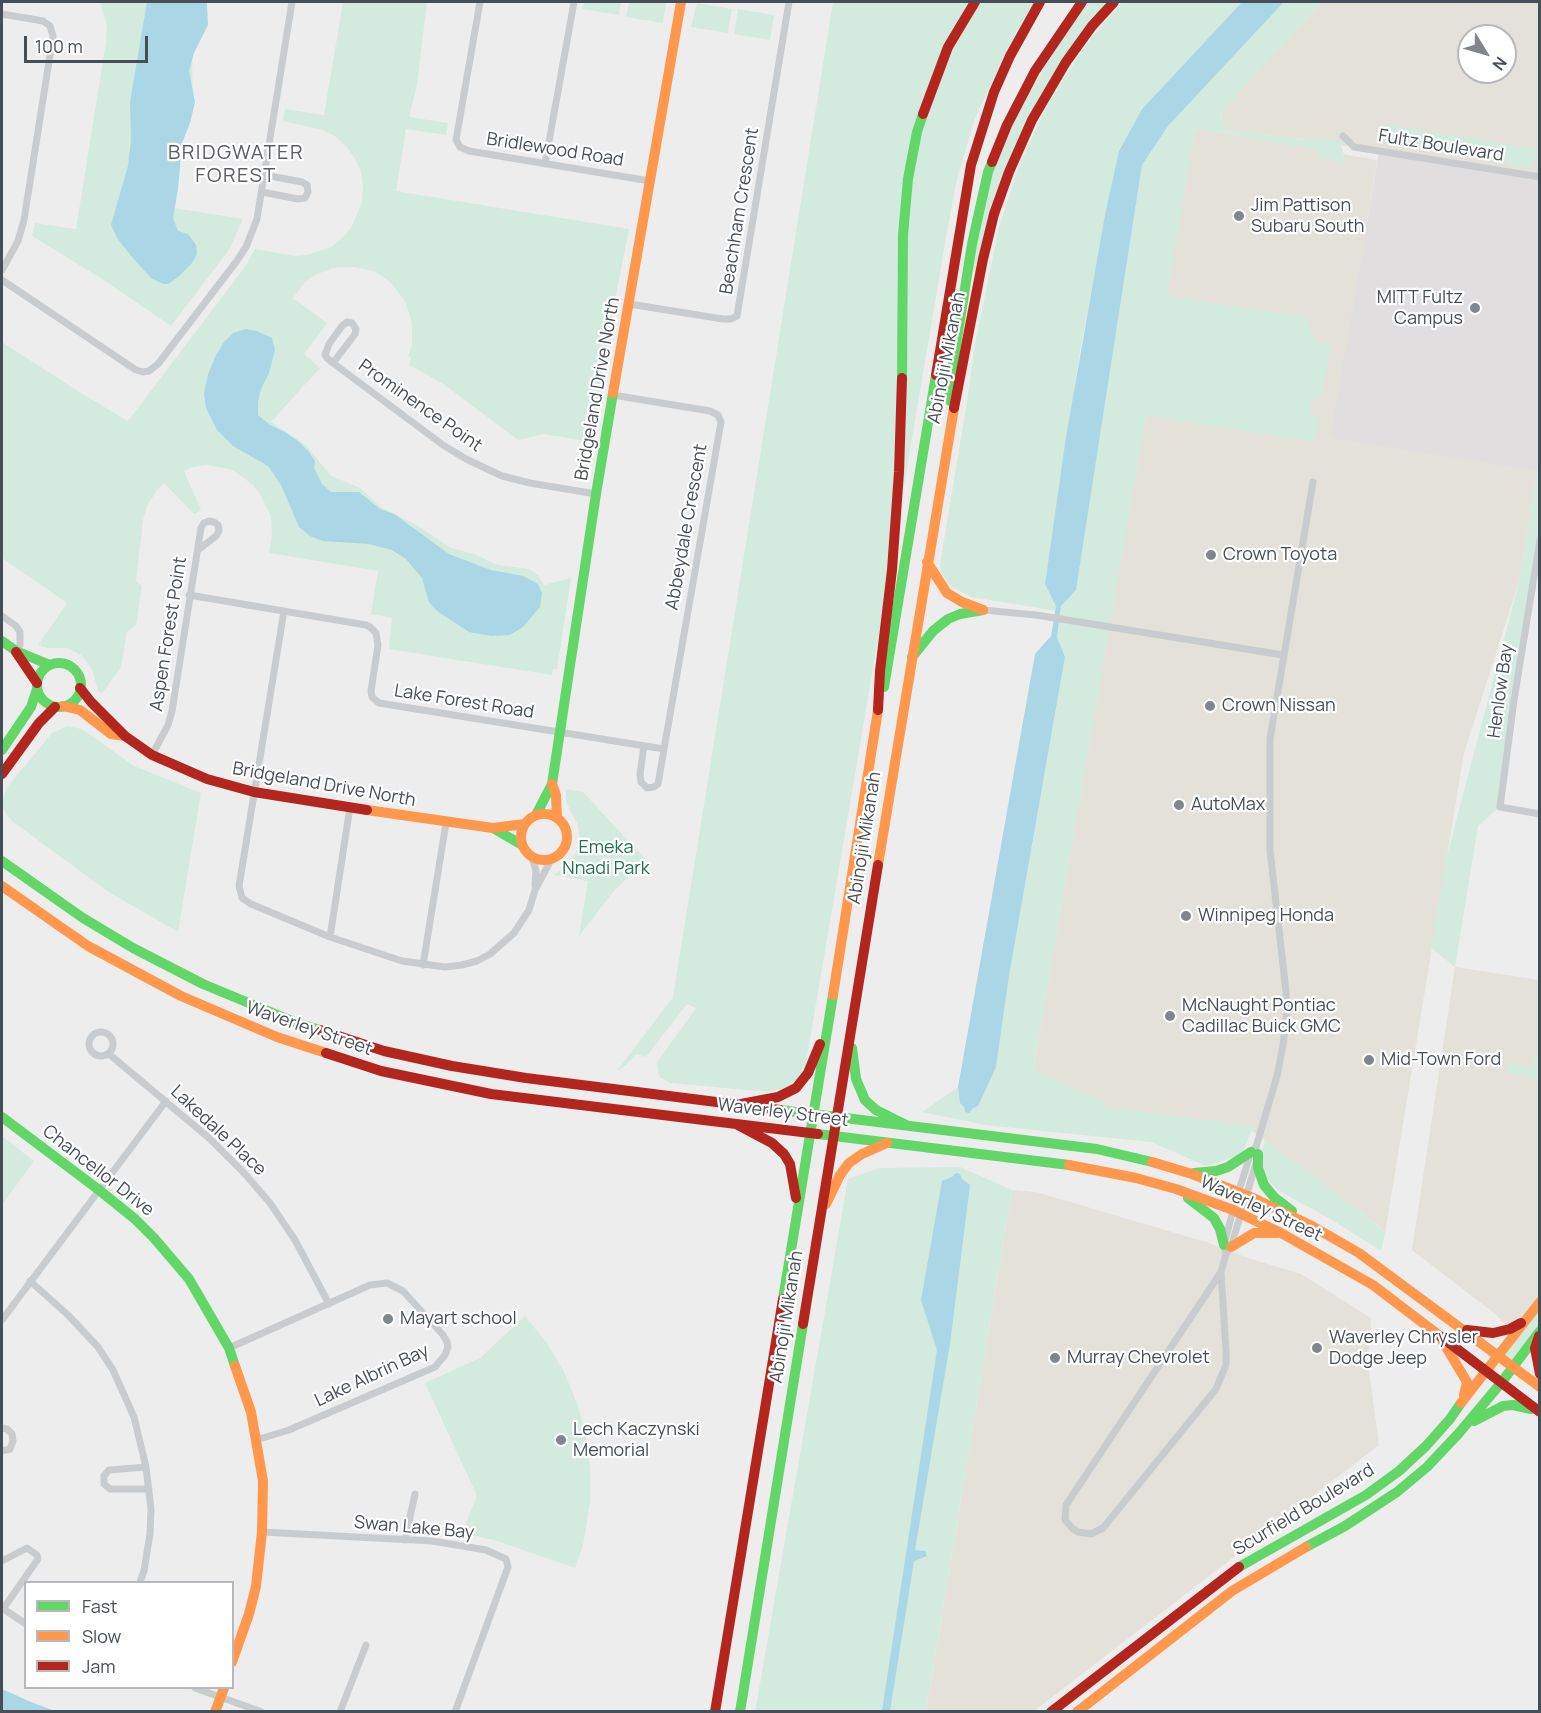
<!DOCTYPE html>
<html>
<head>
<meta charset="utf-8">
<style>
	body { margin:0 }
	#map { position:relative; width:1541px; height:1713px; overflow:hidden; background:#eeeded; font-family:Manrope,sans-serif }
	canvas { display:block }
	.frame { position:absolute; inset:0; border:3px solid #464e58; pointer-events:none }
	.legend { position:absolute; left:24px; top:1581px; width:210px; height:108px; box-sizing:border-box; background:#fff; border:2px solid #b5b8bc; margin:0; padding:8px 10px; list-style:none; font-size:18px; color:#464e58 }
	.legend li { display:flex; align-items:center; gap:12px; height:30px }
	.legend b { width:30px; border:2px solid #b5b8bc }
	.north { position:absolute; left:1457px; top:24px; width:60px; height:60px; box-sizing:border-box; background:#fff; border:2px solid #b5b8bc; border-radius:50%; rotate:127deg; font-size:16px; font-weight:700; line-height:24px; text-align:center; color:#464e58 }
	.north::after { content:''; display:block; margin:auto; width:21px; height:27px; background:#81868c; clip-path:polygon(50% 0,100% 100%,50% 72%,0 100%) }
	.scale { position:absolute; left:24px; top:36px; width:124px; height:27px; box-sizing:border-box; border:3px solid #464e58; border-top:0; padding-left:8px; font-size:18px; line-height:21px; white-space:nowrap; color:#464e58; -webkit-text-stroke:4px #fff; paint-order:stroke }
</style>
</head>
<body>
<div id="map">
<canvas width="1541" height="1713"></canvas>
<div class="frame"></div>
<ul class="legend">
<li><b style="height:8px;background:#63d668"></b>Fast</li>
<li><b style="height:8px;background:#ff974d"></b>Slow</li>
<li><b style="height:8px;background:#b3261e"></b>Jam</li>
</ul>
<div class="north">N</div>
<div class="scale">100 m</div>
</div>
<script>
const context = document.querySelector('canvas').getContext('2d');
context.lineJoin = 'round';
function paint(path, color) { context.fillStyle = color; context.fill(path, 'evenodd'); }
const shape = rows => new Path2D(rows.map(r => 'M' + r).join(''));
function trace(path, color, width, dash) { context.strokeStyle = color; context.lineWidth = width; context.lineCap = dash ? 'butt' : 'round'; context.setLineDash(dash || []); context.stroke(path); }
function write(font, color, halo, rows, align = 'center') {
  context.font = font + ' Manrope,sans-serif'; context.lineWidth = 4.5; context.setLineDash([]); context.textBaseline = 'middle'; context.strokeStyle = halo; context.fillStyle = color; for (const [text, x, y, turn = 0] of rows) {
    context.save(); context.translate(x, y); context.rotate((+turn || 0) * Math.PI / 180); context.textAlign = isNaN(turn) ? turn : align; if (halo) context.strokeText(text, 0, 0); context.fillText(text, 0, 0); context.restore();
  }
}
const commercial = shape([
	[1322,2,1539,2,1539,177,1303,139,1226,130,1220,113],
	[1469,36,1505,36,1505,72,1469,72],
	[1195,128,1377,160,1332,438,1537,470,1519,582,1464,753,1385,1233,1374,1222,1244,1125,1102,1107,1033,1070],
	[1455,967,1539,980,1539,1302,1510,1329,1494,1313,1412,1250],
	[1012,1190,1036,1192,1206,1242,1248,1258,1301,1274,1371,1318,1368,1363,1379,1445,1034,1711,926,1712]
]);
const education = shape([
	[1379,151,1539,177,1539,471,1331,438]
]);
const green = shape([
	[100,2,206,2,192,57,193,102,180,152,174,208,243,219,229,250,171,326,102,279,32,236,35,223,76,229,106,42,107,26],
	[343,2,427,2,417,85,409,117,448,123,446,135,406,129,396,191,629,229,617,290,592,442,543,434,518,440,442,383,409,365,411,358,408,356,412,345,412,323,405,301,391,283,382,276,373,271,353,267,332,268,313,276,305,282,293,298,327,323,304,354,320,368,271,422,306,445,330,475,360,488,381,507,418,526,451,548,474,554,498,565,529,569,538,575,544,585,571,578,557,669,553,669,552,675,389,649,392,618,371,614,378,571,269,553,272,536,271,516,261,496,253,485,233,470,208,465,193,467,184,471,201,510,194,514,164,483,157,490,147,506,143,520,136,581,142,586,136,625,127,632,121,667,102,693,98,691,92,669,81,655,67,648,47,648,38,645,67,603,2,558,2,342,81,393,128,421,244,268,255,249,295,256,307,255,331,247,342,238,351,228,362,202,363,187,361,172,355,159,347,147,336,137,323,130,283,121,285,109,324,115],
	[584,2,621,2,619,15,582,9],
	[629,2,666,2,663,23,626,17],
	[833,2,1035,2,1011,41,975,119,957,179,948,226,806,1063,800,1076,792,1084,784,1088,769,1092,670,1083,661,1078,658,1073,657,1062,696,1008,687,1004,646,1057,636,1054,626,1065,617,1071,673,997],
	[1088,2,1107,2,1063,57,1026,120,1000,180,988,218,975,272,973,272,977,235,992,175,1008,131,1057,45],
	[1122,2,1242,2,1142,109,1119,151,1081,346,1045,584,1052,594,1057,606,1056,611,971,597,949,585,941,572,940,564,968,395,975,344,999,227,1019,165,1048,104,1087,43],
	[1284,2,1322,2,1220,114,1226,130,1303,139,1340,141,1346,162,1318,158,1319,150,1195,128,1167,296,1309,318,1311,333,1317,342,1326,340,1330,347,1323,395,1318,399,1311,399,1310,413,1318,417,1318,422,1314,442,1146,415,1033,1070,1102,1101,1103,1107,1254,1126,1241,1155,1206,1166,1151,1142,985,1125,922,1112,958,1087,960,1103,987,1085,996,1067,1009,976,1065,658,1057,637,1061,606,1076,589,1142,165,1168,126],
	[697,3,732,9,728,33,691,27],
	[738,9,774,15,770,40,734,34],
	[1387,125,1537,149,1534,165,1528,167,1387,143,1376,134],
	[1537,470,1539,471,1539,540,1500,807,1478,826,1455,967,1431,948,1446,859,1519,582],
	[67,726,82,729,134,766,201,793,178,932,107,891,12,821,4,811,2,803,7,787,52,733],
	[566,789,583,792,646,860,614,891,579,936,588,881,554,875,572,861,580,843,578,825,566,802],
	[1535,1055,1539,1055,1539,1078,1508,1073,1509,1064,1533,1067],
	[2,1136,34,1161,2,1205],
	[1265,1140,1374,1222,1385,1233,1381,1251,1332,1220,1279,1191,1264,1175,1262,1151],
	[960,1167,1012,1190,926,1711,755,1712,848,1179,879,1168],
	[1539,1302,1539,1332,1513,1366,1498,1355],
	[525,1316,547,1343,564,1372,577,1403,586,1435,590,1468,590,1502,583,1546,575,1568,494,1540,462,1533,477,1496,425,1383,480,1358]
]);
const water = shape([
	[147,2,207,2,207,5,208,25,194,53,189,71,195,102,190,123,182,143,178,189,173,218,178,231,188,234,196,245,197,254,192,263,178,277,168,284,163,284,151,278,132,257,117,238,111,225,128,166,131,140,130,102],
	[1242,2,1284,2,1168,126,1142,165,1076,590,1061,606,1057,637,1065,657,1009,976,996,1067,978,1106,973,1108,969,1113,965,1112,964,1107,960,1103,958,1087,1035,654,1051,636,1056,606,1045,584,1066,437,1105,215,1119,151,1142,109],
	[246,329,257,331,272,338,275,350,269,373,261,389,258,402,258,415,270,425,285,432,298,441,309,452,315,461,314,468,322,484,331,492,359,492,380,509,394,514,449,554,491,570,523,576,538,584,542,593,540,607,523,627,510,635,491,636,469,632,437,611,429,602,422,578,406,559,392,550,369,544,323,541,310,536,299,527,281,485,268,466,233,446,217,430,206,408,204,394,208,374,216,355,224,342,233,333],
	[956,1173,960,1174,962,1179,970,1185,950,1344,915,1550,925,1551,927,1556,914,1561,890,1711,882,1711,937,1350,921,1300,942,1181,952,1177],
	[2,1689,31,1702,55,1711,2,1711]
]);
const street = shape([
	[480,2,456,140,460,147,469,151,650,181],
	[2,14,43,21,50,26,53,36,24,220,18,241,2,270],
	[1343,136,1354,147,1540,177],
	[545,164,574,2],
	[262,192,298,199,305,198,308,192,307,185,302,182,265,175],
	[2,280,136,370,143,372,149,371,158,364,236,262,246,247,257,219,292,2],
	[629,304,723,319,731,319,737,316,789,2],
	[333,363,355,334,356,329,352,323,347,322,342,326,329,344,325,355,327,358,333,363,443,445,466,459,502,476,530,483,596,494],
	[1540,540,1514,700,1500,807,1540,814],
	[189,595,366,625,370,627,376,633,378,645,371,691,372,697,379,703,664,749,721,422,718,415,710,411,613,395],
	[983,610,1036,615,1283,655],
	[284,611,239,886,242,898,251,904,330,937,402,961,445,967,462,965,477,961,490,954,514,933,529,910,535,890,551,860],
	[2,616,16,626,20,632,20,645,16,651],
	[644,746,640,774,641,782,647,788,654,787,658,784,664,749],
	[152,755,168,725,172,711,201,528,204,523,209,521,214,522,218,525,219,531,216,536,198,550],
	[532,857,536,871,535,885],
	[330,937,350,807],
	[423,965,446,823],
	'89 1044a12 12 0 1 1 24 0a12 12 0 1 1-24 0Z',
	[109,1054,209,1138,245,1174,270,1203,295,1240,329,1304],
	[1226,1254,1224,1245,1233,1210,1251,1152,1256,1147,1277,1076,1283,1045,1287,1012,1286,992,1270,850,1270,739,1313,482],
	[1221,1272,1226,1351,1226,1365,1216,1389,1103,1528,1091,1534,1078,1532,1072,1528,1065,1520,1066,1505,1221,1272,1226,1254,1231,1247,1256,1163],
	[30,1281,68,1315,98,1347,113,1370,134,1417,146,1467,151,1509,150,1534,144,1571,140,1582],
	[2,1320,166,1101],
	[229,1348,370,1285,387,1283,403,1291,443,1335,447,1342,448,1347,445,1355,435,1367,289,1430,256,1440],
	[2,1428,7,1429,12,1434,13,1441,10,1449,2,1451],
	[146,1467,109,1470,104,1476,104,1484,110,1489,149,1489],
	[262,1532,432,1541,486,1550,506,1559,508,1567,455,1712],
	[405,1540,415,1494],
	[2,1561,27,1548,37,1555,38,1559,3,1609],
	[2,1608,26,1624],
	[195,1688,262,1712],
	[340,1712,366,1645]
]);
const fast = shape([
	[902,378,903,235,908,179,917,132,923,114],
	[950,401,950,383,972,244,988,172,992,162],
	[2,641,16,651,50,665],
	[912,657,933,631,948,619,960,614,983,610],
	'37 685a22 22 0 1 1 44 0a22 22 0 1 1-44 0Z',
	[884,687,936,375],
	[2,750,31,707,37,689],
	[536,815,552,784,596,494,613,393],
	[493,828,522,845],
	[2,861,83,918,133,948,203,984,297,1023,320,1030],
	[852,1048,856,1079,865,1100,876,1110,906,1125],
	[780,1110,1097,1149,1152,1162],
	[2,1117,99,1190,135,1219,154,1238,189,1279,229,1348,235,1366],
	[818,1134,1069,1165],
	[1258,1154,1258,1168,1264,1185,1274,1197,1292,1211],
	[1194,1173,1216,1171,1228,1167,1251,1152],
	[1188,1198,1214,1218,1220,1229,1224,1245],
	[783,1299,833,995],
	[1474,1421,1503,1406,1513,1405,1531,1409],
	[1306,1547,1345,1526,1397,1492,1427,1467,1459,1433,1501,1383,1540,1331],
	[1239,1567,1366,1495,1399,1471,1426,1446,1450,1419,1461,1403],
	[740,1712,803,1324]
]);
const slow = shape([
	[613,393,681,2],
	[927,562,947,593,962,602,983,610],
	[63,706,80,710,111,734,125,736],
	[552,784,556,795,557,818],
	[367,810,493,828,525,824],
	'521 837a23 23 0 1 1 46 0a23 23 0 1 1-46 0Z',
	[878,865,954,408],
	[2,886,88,946,181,996,277,1037,326,1053],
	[833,995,878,710],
	[1152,1162,1192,1174,1253,1198,1312,1226,1359,1253,1540,1387],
	[1069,1165,1136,1178,1176,1189,1233,1210,1281,1233,1373,1285,1440,1336],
	[826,1204,840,1175,849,1163,862,1154,887,1143],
	[1231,1247,1254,1233,1278,1233],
	[1443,1342,1467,1382,1464,1395],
	[1461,1403,1540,1302],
	[232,1662,249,1614,256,1586,262,1532,263,1481,251,1412,235,1366],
	[215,1712,224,1688],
	[1077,1712,1232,1591,1306,1547]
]);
const jam = shape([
	[923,114,948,47,975,2],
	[992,162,1007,125,1035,71,1082,2],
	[936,375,971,165,994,92,1010,56,1040,2],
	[954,408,983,259,994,214,1009,172,1032,120,1066,62,1092,26,1114,2],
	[16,652,37,683],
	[80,688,91,702,125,736,152,755,207,779,254,792,367,810],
	[878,710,880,671,892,570,899,472,902,378],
	[2,774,39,723,55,707],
	[320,1030,384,1051,452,1066,526,1078,780,1110],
	[326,1053,381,1071,491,1094,818,1134],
	[741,1104,778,1097,796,1088,808,1073,820,1044],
	[738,1125,772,1143,784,1154,790,1164,796,1198],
	[803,1324,878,865],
	[1467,1330,1493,1333,1510,1329,1521,1323],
	[1440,1336,1540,1412],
	[1539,1336,1535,1348,1540,1374],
	[715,1712,783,1299],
	[1051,1712,1239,1567]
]);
const markers = [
	[1239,216,6,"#81868c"],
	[1475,308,6,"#81868c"],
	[1211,555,6,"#81868c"],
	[1210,706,6,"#81868c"],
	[1179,805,6,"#81868c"],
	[1186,916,6,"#81868c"],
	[1170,1016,6,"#81868c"],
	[1369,1060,6,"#81868c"],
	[388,1319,6,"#81868c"],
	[1317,1348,6,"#81868c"],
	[1055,1358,6,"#81868c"],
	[561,1440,6,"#81868c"]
];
const streetNames = [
	["Fultz Boulevard",1441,146,9],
	["Bridlewood Road",555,150,9],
	["Beachham Crescent",740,211,-81],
	["Abinojii Mikanah",947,358,-79],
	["Bridgeland Drive North",598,389,-80],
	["Prominence Point",420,406,35],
	["Abbeydale Crescent",687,527,-80],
	["Aspen Forest Point",169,634,-81],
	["Henlow Bay",1501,691,-82],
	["Lake Forest Road",464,702,9],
	["Bridgeland Drive North",324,785,10],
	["Abinojii Mikanah",865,838,-81],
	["Waverley Street",309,1029,19],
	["Waverley Street",783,1113,7],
	["Lakedale Place",218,1131,43],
	["Chancellor Drive",98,1171,38],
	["Waverley Street",1261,1209,25],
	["Abinojii Mikanah",787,1317,-81],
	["Lake Albrin Bay",372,1376,-25],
	["Scurfield Boulevard",1304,1510,-31],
	["Swan Lake Bay",414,1528,5]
];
const poiNames = [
	["Jim Pattison",1251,206],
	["Subaru South",1251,227],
	["MITT Fultz",1463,298,"right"],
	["Campus",1463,319,"right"],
	["Crown Toyota",1223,555],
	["Crown Nissan",1222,706],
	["AutoMax",1191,805],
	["Winnipeg Honda",1198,916],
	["McNaught Pontiac",1182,1006],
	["Cadillac Buick GMC",1182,1027],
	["Mid-Town Ford",1381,1060],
	["Mayart school",400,1319],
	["Waverley Chrysler",1329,1338],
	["Dodge Jeep",1329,1359],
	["Murray Chevrolet",1067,1358],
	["Lech Kaczynski",573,1430],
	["Memorial",573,1451]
];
const parkNames = [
	["Emeka",606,848],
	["Nnadi Park",606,869]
];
const neighbourhoodNames = [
	["BRIDGWATER",236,153],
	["FOREST",236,176]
];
paint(commercial, '#e3e1da');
paint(education, '#e0dede');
paint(green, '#d3ebde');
paint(water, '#aad6e6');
trace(street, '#c9ccce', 7);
trace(fast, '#63d668', 10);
trace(slow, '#ff974d', 10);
trace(jam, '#b3261e', 10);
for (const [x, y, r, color] of markers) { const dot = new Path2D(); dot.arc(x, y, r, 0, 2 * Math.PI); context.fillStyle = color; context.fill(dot); trace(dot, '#fff', 2); }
write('18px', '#464e58', '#fff', streetNames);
write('18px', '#464e58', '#fff', poiNames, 'left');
write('18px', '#1e724d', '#fff', parkNames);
context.letterSpacing = '1.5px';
write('20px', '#595c60', '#fff', neighbourhoodNames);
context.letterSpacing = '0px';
</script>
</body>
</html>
